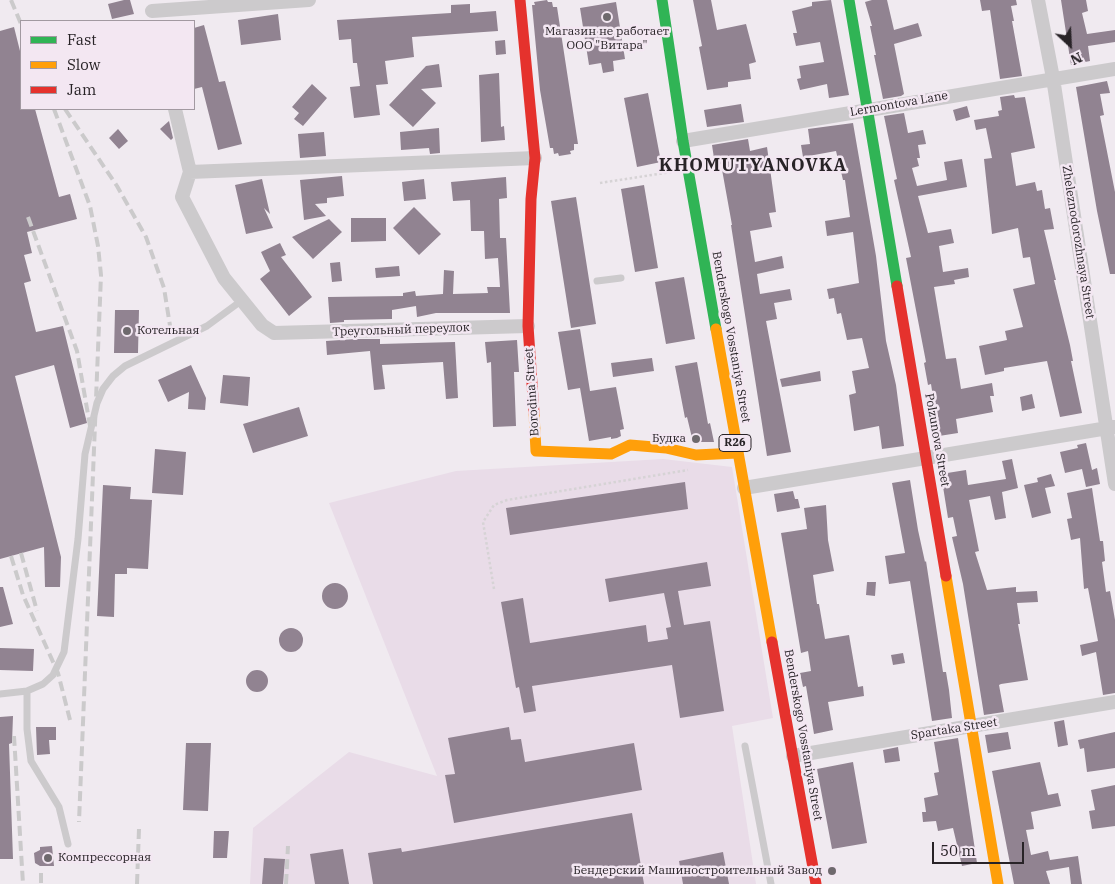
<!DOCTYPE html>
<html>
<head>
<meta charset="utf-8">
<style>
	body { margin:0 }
	#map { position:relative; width:1115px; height:884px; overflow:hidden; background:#f0eaf0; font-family:"IBM Plex Serif",serif }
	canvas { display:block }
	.legend { position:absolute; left:20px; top:20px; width:175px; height:90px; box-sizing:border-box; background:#f3e7f2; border:1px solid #a299a1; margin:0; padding:6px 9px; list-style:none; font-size:15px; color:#282327 }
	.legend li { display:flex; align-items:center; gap:10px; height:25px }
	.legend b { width:25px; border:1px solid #a299a1 }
	.north { position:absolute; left:1045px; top:20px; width:50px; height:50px; -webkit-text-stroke:4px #f3e7f2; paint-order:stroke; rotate:155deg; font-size:14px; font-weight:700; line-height:20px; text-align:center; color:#282327 }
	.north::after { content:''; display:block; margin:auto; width:18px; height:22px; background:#282327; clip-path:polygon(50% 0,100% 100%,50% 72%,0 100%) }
	.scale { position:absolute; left:932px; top:842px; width:92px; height:22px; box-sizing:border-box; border:2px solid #282327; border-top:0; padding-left:6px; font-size:15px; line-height:18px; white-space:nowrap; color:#282327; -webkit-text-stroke:4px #f3e7f2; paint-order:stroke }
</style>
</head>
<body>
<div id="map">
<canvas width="1115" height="884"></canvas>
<ul class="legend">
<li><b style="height:6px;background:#30b455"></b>Fast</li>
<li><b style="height:6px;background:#ff9f0a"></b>Slow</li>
<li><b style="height:6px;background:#e5322d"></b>Jam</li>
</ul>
<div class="north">N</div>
<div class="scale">50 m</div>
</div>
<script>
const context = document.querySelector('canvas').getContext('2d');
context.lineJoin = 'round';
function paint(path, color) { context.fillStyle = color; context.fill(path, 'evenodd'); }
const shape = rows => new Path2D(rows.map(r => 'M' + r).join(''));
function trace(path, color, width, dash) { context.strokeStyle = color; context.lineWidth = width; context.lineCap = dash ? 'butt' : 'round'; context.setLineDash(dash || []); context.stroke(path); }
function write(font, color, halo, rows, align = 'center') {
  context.font = font + ' "IBM Plex Serif",serif'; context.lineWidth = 5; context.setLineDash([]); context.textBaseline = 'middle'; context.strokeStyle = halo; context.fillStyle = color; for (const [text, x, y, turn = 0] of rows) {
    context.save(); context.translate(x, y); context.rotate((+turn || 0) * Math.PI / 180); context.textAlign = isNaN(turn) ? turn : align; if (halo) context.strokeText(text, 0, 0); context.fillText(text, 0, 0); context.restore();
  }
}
const built = shape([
	[663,459,732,467,773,718,732,726,756,884,250,884,253,828,349,752,437,776,329,503,456,471]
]);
const building = shape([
	[124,0,130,0,134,14,112,19,108,4],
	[547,0,548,2,552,2,553,7,557,7,578,144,574,144,574,150,570,151,571,154,559,156,558,153,554,154,553,148,550,148,540,90,532,5,535,5,534,2],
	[693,0,711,0,717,30,746,24,756,62,749,64,751,79,728,82,728,87,707,90,699,47,702,46],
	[831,0,849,95,829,98,827,84,800,90,797,79,801,78,799,66,824,62,820,42,796,46,793,33,797,33,792,11,812,6,812,2],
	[872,0,887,0,894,30,918,23,922,36,894,44,904,94,901,96,883,99,874,55,876,55,870,26,872,26,865,2],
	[980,0,1016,0,1017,5,1011,6,1014,21,1012,21,1022,76,1000,79,990,10,982,11],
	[1061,0,1086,0,1088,11,1082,13,1087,34,1115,30,1115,42,1088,46,1090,61,1071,65],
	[616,2,625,59,613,61,614,71,603,73,601,63,589,65,580,8],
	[470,4,470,13,496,11,498,31,412,37,414,57,385,61,388,84,376,85,380,115,354,118,350,87,360,86,357,63,353,63,351,39,339,40,337,20,451,13,451,5],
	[278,14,281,40,241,45,238,20],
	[204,25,219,82,225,81,242,144,218,150,202,87,194,89,194,28],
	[14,27,21,55,21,109,35,109,59,197,70,194,77,219,27,232,32,253,24,255,31,281,24,283,36,332,63,326,87,423,70,428,54,365,15,376,61,557,60,587,45,587,44,547,0,559,0,31],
	[505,40,506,54,496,55,495,41],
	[439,64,442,87,421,89,436,103,413,127,389,105,426,66],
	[499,73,501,127,504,126,505,140,481,142,479,75],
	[1107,81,1110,93,1100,94,1104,115,1100,116,1115,192,1115,274,1110,274,1097,211,1076,87],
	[312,84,327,98,303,126,294,119,299,113,292,107],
	[648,93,661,162,637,167,624,98],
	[1014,95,1015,98,1025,97,1035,148,1011,153,1016,186,1035,182,1037,191,1042,190,1045,209,1050,208,1054,229,1044,230,1056,280,1054,280,1070,345,1073,361,1071,361,1082,413,1060,417,1047,361,1004,368,1004,371,985,375,979,346,1007,340,1005,331,1023,327,1013,289,1035,284,1030,257,1023,258,1018,228,992,234,984,159,992,158,986,128,976,130,974,120,999,116,998,111,1002,110,1000,97],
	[741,104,744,122,707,127,704,110],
	[967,106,970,117,956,121,953,110],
	[904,113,908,133,923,130,926,144,918,145,920,158,917,158,919,166,912,168,917,186,947,180,944,162,962,159,967,187,918,196,928,233,951,229,954,243,939,246,943,272,968,268,969,277,954,280,955,284,934,287,946,359,956,358,961,389,992,383,994,396,990,396,993,412,956,419,958,433,939,436,931,384,928,385,924,363,926,362,906,258,911,257,894,180,897,179,884,116],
	[169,121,173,138,171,140,160,129],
	[853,123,876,256,886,341,896,385,904,446,882,449,879,426,854,431,849,395,856,393,852,371,869,368,862,338,847,340,841,313,837,314,834,298,829,299,827,289,859,283,853,232,827,236,825,221,850,217,845,180,843,180,836,151,803,157,801,145,810,144,808,129],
	[439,128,440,153,430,154,429,148,401,150,400,132],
	[118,129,128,141,119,149,109,138],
	[324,132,326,156,300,158,298,134],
	[748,139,750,151,767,147,776,212,769,213,772,227,750,231,755,262,782,256,784,268,757,274,760,294,790,289,792,300,774,303,777,319,766,321,791,452,767,456,731,225,732,225,721,164,715,165,712,145],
	[342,176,344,196,327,198,327,203,315,204,326,216,304,220,300,180],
	[506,177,507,198,499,199,500,238,506,238,510,313,436,313,417,317,416,306,392,310,392,319,344,320,344,322,330,323,328,297,403,296,403,293,415,291,416,296,443,294,444,270,454,271,453,294,488,293,487,287,500,287,498,258,485,259,484,231,471,231,470,200,453,201,451,182],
	[262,179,270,214,264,208,273,228,246,234,235,185],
	[424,179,426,199,404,201,402,182],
	[644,185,658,268,635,272,621,189],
	[576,197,596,324,571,328,551,201],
	[414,207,441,234,419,255,393,228],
	[351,218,386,218,386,241,351,242],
	[329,219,342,232,313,259,292,237],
	[280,243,286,255,281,257,312,297,289,316,260,279,270,271,261,252],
	[340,262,342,281,332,282,330,263],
	[399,266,400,276,376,278,375,268],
	[684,277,695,339,666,344,655,282],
	[115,310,139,310,138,353,114,353],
	[580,329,590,391,616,387,624,429,620,430,621,436,617,438,611,439,611,437,589,441,580,388,568,390,558,332],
	[356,339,380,339,380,344,455,342,458,398,446,399,443,362,382,365,385,389,374,390,370,351,327,355,326,341],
	[517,340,519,372,514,372,516,426,493,427,491,362,487,363,485,342],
	[652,358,654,371,613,377,611,363],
	[697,362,708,424,710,423,714,442,693,442,687,417,685,418,675,366],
	[191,365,206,398,205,410,188,409,189,392,168,402,158,380],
	[820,371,821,381,782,387,780,379],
	[223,375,250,377,248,406,220,403],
	[1032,394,1035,408,1022,411,1020,397],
	[299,407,308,436,253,453,243,424],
	[1086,443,1092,470,1097,468,1100,484,1086,487,1082,469,1065,473,1060,452,1078,448,1077,445],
	[155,449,186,452,183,495,152,493],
	[1012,459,1018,488,1002,492,1006,518,995,520,990,496,969,500,979,551,975,552,987,590,1016,587,1016,592,1037,591,1038,602,1017,603,1020,624,1018,624,1028,680,1001,684,999,685,1004,712,984,715,963,584,952,537,957,536,953,517,948,518,941,474,966,470,968,485,1006,479,1002,461],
	[1051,474,1055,486,1045,488,1051,513,1032,518,1024,485,1038,482,1037,478],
	[910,480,918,530,925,562,926,561,943,672,946,672,949,690,952,718,932,721,910,581,889,584,885,556,905,553,892,483],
	[685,482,688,509,510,535,506,508],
	[103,485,131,487,130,499,152,500,148,569,127,568,127,574,115,574,114,617,97,616],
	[1092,488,1100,541,1103,541,1105,561,1102,562,1106,592,1110,591,1115,620,1115,693,1103,695,1096,652,1082,656,1080,645,1098,641,1088,588,1084,589,1080,538,1071,540,1067,519,1072,518,1067,493],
	[793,491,795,499,798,499,800,508,777,512,774,494],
	[826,505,828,540,834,571,813,575,817,604,819,604,825,639,849,635,858,687,863,686,864,696,828,702,833,730,814,734,806,686,803,687,800,673,811,671,808,651,801,653,781,533,807,529,804,508],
	[707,562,711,586,678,591,684,625,710,621,724,711,680,718,672,665,532,686,536,711,524,713,519,687,516,688,501,602,523,598,530,643,646,625,648,642,668,639,666,628,671,627,664,593,609,602,605,579],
	[867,582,876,582,875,596,866,595],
	'322 596a13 13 0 1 1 26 0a13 13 0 1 1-26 0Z',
	[0,587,3,587,13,624,0,627],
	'279 640a12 12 0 1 1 24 0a12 12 0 1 1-24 0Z',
	[0,648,34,649,33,671,0,670],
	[903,653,905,663,893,665,891,655],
	'246 681a11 11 0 1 1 22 0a11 11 0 1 1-22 0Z',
	[13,716,12,743,9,744,13,859,0,859,0,717],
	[1064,720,1068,745,1058,747,1054,722],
	[36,727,56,727,56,740,49,740,50,754,37,755],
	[509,727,511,740,521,739,525,762,634,743,642,790,454,823,445,775,455,774,448,738],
	[1008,732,1011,749,988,753,985,735],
	[1115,732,1115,768,1087,772,1084,748,1080,749,1078,740],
	[958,738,977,863,962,866,953,828,938,831,936,821,923,822,922,812,926,812,924,798,938,795,934,773,939,772,934,742],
	[186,743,211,743,208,811,183,810],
	[898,747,900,761,885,763,883,750],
	[853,762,867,843,832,849,817,769],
	[1040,762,1048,795,1058,793,1061,806,1031,812,1034,829,1026,830,1031,855,1048,851,1050,860,1078,856,1082,884,1071,884,1069,867,1046,871,1050,884,1014,884,992,771],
	[1115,785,1115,826,1092,829,1089,811,1095,810,1091,790],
	[632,813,644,884,373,884,368,853,401,848,402,852],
	[214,831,229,831,227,858,213,858],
	[52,846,54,866,40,866,35,863,34,853,40,850,40,847],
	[343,849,349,884,315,884,310,854],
	[723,852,729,884,683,884,679,861],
	[264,858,285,859,283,884,262,884]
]);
const path = shape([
	[600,183,671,172],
	[494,589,483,522,494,505,507,500,688,470]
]);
const lane = shape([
	[597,281,621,278],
	[27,691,27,729,31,761,59,807,68,844],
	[0,694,27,691,43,684,53,675,64,652,78,539,85,454,97,403,103,389,113,376,125,366,207,326,241,301],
	[745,746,771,884]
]);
const street = shape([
	[1038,0,1053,78,1115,484],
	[152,11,309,0],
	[175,109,190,172,182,197,224,278,262,325,274,333,528,326],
	[683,141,1115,69],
	[190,172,535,158],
	[744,488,1114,427],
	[793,756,1115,702]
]);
const fast = shape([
	[662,0,683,141,716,329],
	[849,0,897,286]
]);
const slow = shape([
	[716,329,772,642],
	[534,413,536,451,611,454,630,445,666,448,696,455,737,453],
	[946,576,998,884]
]);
const jam = shape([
	[520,0,535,158,531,199,528,326,534,413],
	[897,286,946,576],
	[772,642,816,884]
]);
const rail = shape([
	[11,0,21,24],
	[54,109,90,206,98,246,101,275,79,822],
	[65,109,117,186,146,237,164,288,171,332],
	[28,217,77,351,90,426],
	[21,553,37,611],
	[11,556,23,595,58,673,70,720],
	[14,736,23,884],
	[41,873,41,884],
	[137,884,139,829],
	[286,884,288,846]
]);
const markers = [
	[607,17,5,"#6e696d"],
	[127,331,5,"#6e696d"],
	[696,439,5,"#6e696d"],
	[48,858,5,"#6e696d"],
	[832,871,5,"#6e696d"]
];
const shields = [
	[735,443,32]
];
const shieldNames = [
	["R26",735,443]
];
const poiNames = [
	["Магазин не работает",607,32,"center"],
	["ООО \"Витара\"",607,46,"center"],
	["Котельная",137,331],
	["Будка",686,439,"right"],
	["Компрессорная",58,858],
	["Бендерский Машиностроительный Завод",822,871,"right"]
];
const streetNames = [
	["Lermontova Lane",899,104,-10],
	["Zheleznodorozhnaya Street",1078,242,81],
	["Треугольный переулок",401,330,-2],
	["Benderskogo Vosstaniya Street",731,337,80],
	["Borodina Street",532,392,-94],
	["Polzunova Street",937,440,80],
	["Spartaka Street",954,729,-9],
	["Benderskogo Vosstaniya Street",803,735,80]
];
const districtNames = [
	["KHOMUTYANOVKA",753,166]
];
paint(built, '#e9dce8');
paint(building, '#918391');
trace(path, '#d6d3d5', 2.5, [2.5, 2.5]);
trace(lane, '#cccacc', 7);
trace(street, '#cccacc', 14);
trace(fast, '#30b455', 11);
trace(slow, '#ff9f0a', 11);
trace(jam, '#e5322d', 11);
trace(rail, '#cbcacb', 4, [10, 5]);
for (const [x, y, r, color] of markers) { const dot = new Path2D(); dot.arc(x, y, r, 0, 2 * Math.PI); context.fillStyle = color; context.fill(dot); trace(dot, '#f3e7f2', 2); }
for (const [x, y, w] of shields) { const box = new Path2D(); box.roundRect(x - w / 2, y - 8.5, w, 17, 4); context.fillStyle = '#f3e7f2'; context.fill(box); trace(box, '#282327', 1); }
write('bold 11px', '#282327', null, shieldNames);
write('12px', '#282327', '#f3e7f2', poiNames, 'left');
write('12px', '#282327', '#f3e7f2', streetNames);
context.letterSpacing = '1px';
write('bold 18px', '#282327', '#f3e7f2', districtNames);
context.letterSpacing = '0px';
</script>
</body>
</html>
